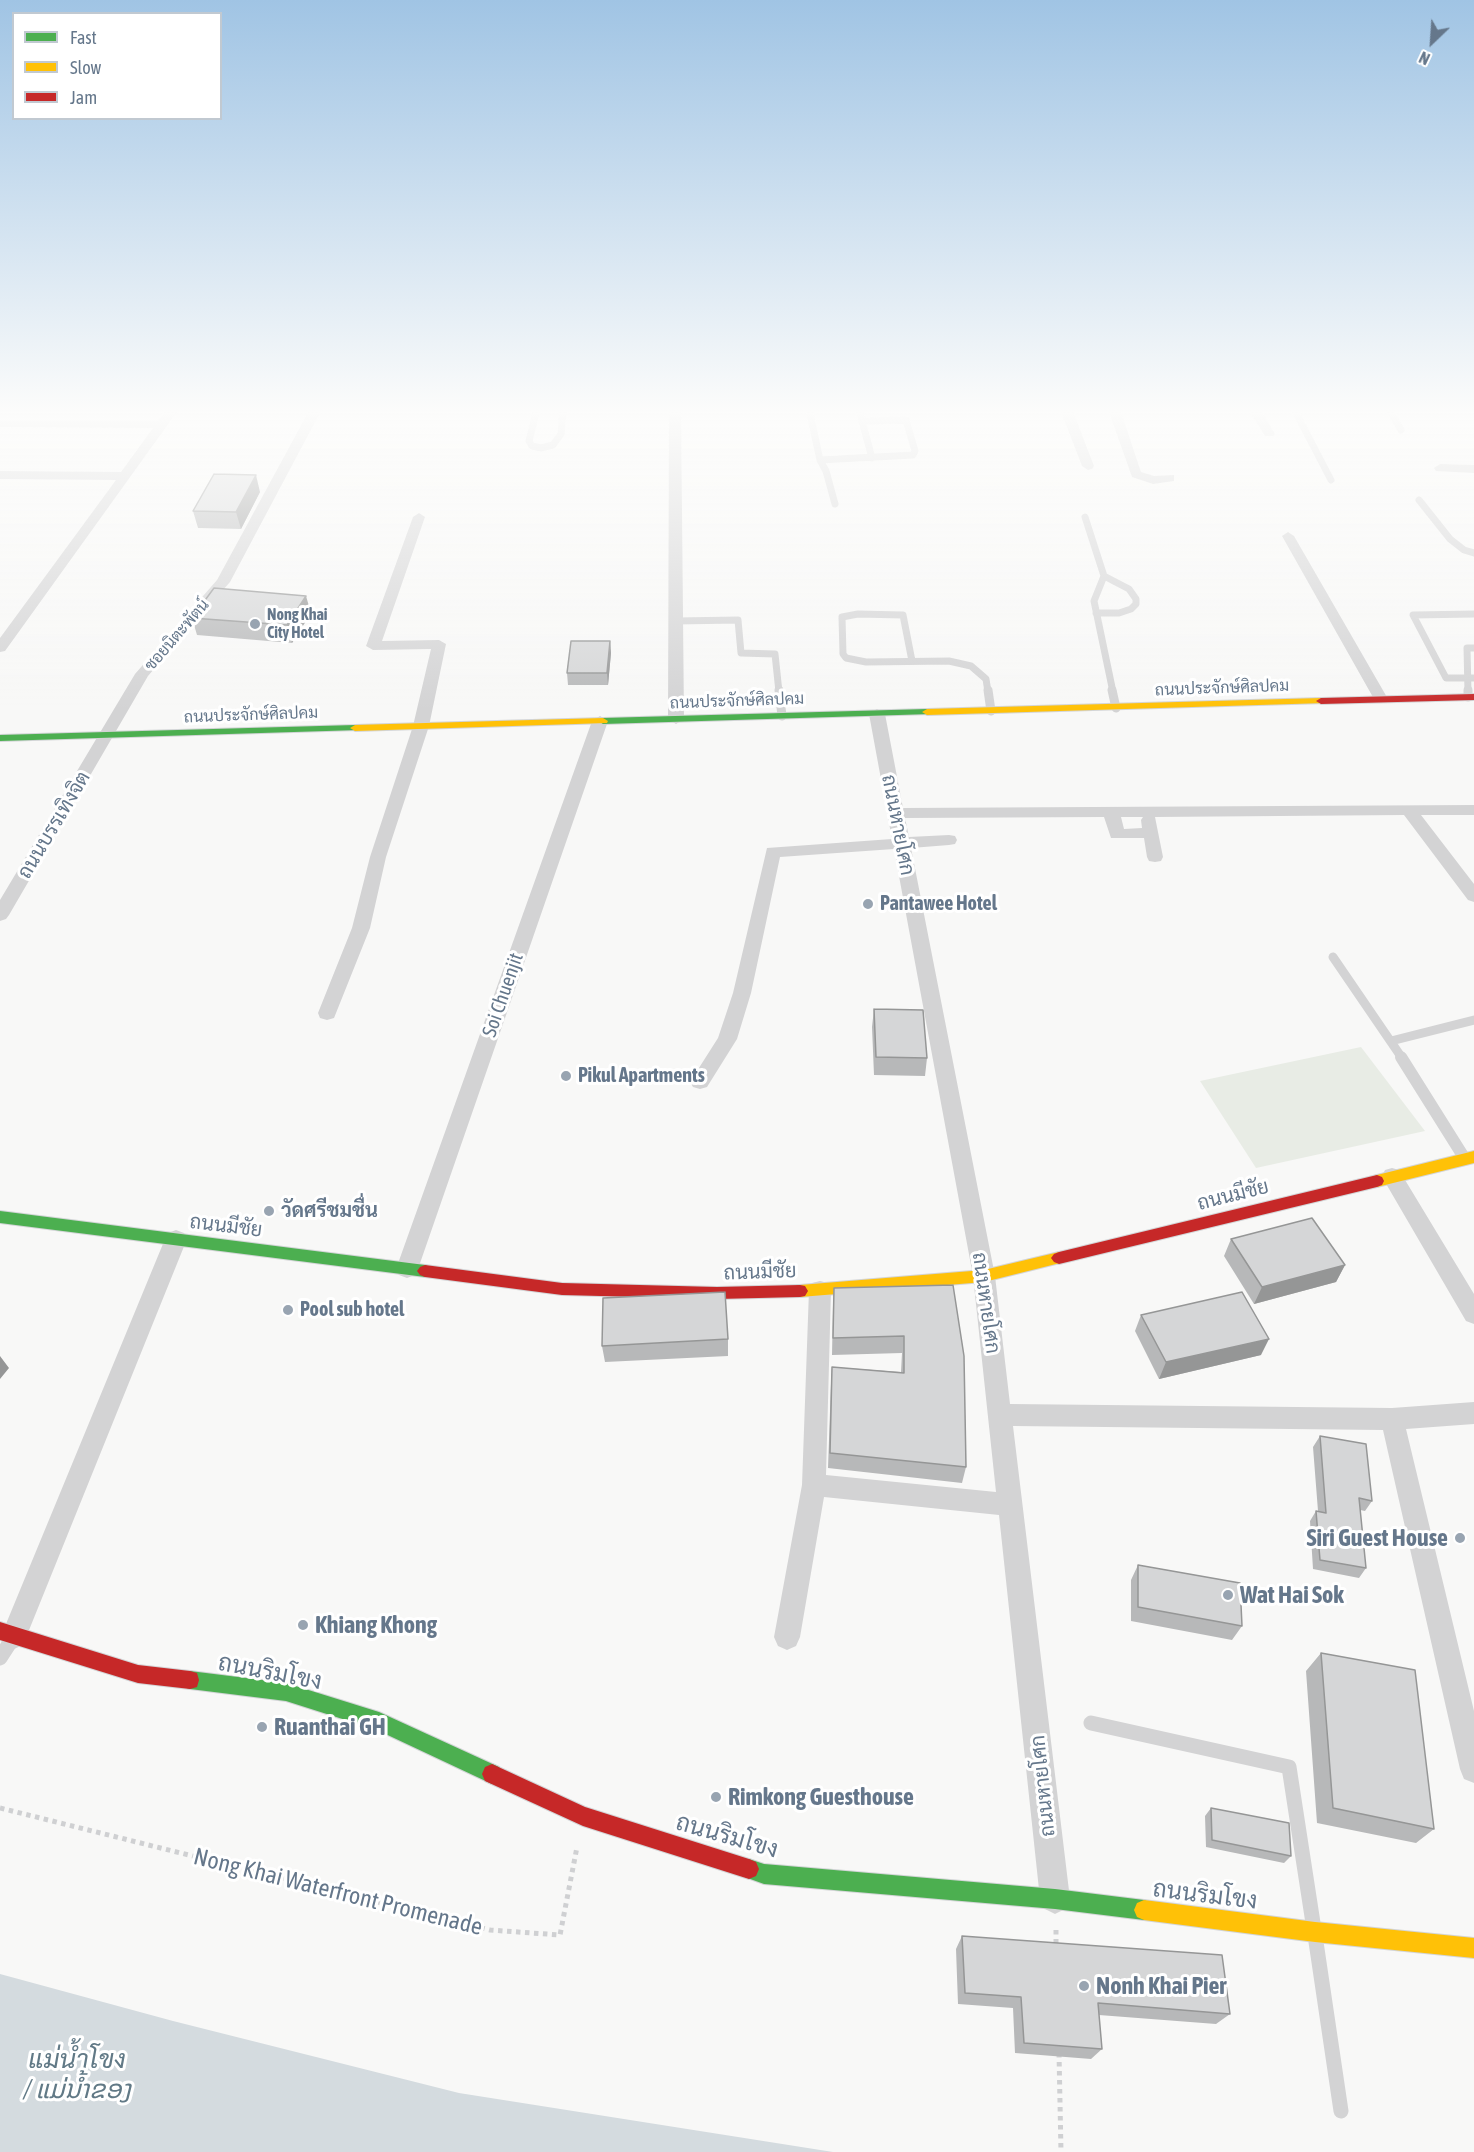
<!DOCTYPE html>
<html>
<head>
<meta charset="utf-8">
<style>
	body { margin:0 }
	#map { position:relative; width:1474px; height:2152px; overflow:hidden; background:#f8f8f7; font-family:"Asap Condensed",sans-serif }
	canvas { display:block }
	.legend { position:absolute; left:12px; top:12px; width:210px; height:108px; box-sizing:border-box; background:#fff; border:2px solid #c1c9d1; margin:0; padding:8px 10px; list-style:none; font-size:18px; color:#65778b }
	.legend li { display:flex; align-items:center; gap:12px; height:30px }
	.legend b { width:30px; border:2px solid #c1c9d1 }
	.north { position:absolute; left:1402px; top:12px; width:60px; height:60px; -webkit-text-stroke:4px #fff; paint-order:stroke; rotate:205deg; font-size:16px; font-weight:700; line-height:24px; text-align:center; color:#65778b }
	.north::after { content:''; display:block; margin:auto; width:21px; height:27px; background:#65778b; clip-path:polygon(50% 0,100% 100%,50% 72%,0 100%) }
</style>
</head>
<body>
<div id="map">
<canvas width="1474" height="2152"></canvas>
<ul class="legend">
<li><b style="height:8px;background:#4caf50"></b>Fast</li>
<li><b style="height:8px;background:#ffc107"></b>Slow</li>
<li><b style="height:8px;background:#c62828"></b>Jam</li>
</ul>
<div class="north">N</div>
</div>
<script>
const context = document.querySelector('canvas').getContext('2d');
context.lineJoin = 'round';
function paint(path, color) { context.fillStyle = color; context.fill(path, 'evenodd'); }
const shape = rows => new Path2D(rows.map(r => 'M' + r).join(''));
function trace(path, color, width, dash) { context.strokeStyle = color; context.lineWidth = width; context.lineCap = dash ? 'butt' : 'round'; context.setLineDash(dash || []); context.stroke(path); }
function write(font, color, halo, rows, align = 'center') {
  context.font = font + ' "Asap Condensed","Noto Sans Lao",Sarabun,sans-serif'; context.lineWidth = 6; context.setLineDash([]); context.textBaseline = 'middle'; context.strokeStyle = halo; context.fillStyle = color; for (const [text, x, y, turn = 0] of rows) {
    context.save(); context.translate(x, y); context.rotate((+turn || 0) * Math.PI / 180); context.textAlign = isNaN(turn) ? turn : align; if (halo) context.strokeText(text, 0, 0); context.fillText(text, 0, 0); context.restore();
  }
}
const green = shape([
	[1361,1047,1425,1131,1256,1168,1200,1081]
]);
const water = shape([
	[0,1974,173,2021,459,2093,833,2152,0,2152]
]);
const path = shape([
	[0,1808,490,1930,560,1935,577,1847],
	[1056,1930,1056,1946],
	[1059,2053,1061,2152]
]);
const laneFar3 = shape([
	[537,409,529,441,532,446,541,448,553,445,561,434,563,409],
	[809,409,820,460,826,471,835,504],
	[1294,409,1331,480],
	[1389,409,1401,430],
	[862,421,872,458],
	[820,460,913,455,915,451,906,420,862,421,859,409],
	[1419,500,1450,539,1464,550,1474,553],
	[1085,517,1104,576,1094,601,1113,692],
	[1096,613,1119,613,1131,609,1136,604,1136,599,1129,589,1104,576],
	[1474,614,1413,615,1446,678,1474,678],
	[675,621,738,620,741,653,775,654,779,692],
	[912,661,903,615,858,614,842,617,843,654,846,658,866,662,949,661,971,666,986,679,988,692],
	[1468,692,1467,648,1474,648]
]);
const laneFar2 = shape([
	[779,690,782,716],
	[988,690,991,711],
	[1112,690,1116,708],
	[1468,690,1468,697],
	[1333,957,1402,1058],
	[1391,1041,1474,1020]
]);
const laneFar1 = shape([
	[1401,1057,1465,1159]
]);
const lane = shape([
	[0,1658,11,1641],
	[1091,1723,1289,1767,1313,1923],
	[1316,1942,1341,2111]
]);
const street = shape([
	[167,409,179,409,5,651,0,652,0,638,116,480,0,479,0,471,121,472,153,428,0,427,0,421,158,421,167,409],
	[310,409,322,409,230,582,148,676,9,915,6,919,0,921,0,900,135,674,217,580,310,409],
	[669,409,681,409,684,719,676,724,668,719,669,409],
	[1060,409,1072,409,1094,466,1092,469,1088,470,1082,466,1060,409],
	[1108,409,1120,409,1141,472,1154,476,1174,475,1174,481,1153,484,1132,477,1108,409],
	[1248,409,1260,409,1275,434,1273,436,1265,436,1248,409],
	[1440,464,1474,465,1474,473,1436,471,1434,468,1440,464],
	[419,513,425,517,382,641,439,640,446,644,429,726,386,857,370,928,334,1018,327,1020,320,1018,318,1013,352,928,370,857,413,726,431,649,373,650,366,646,413,517,419,513],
	[1288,532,1294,536,1388,699,1386,702,1381,703,1374,699,1282,536,1288,532],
	[877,709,885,714,903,808,1474,805,1474,815,1421,815,1474,884,1474,902,1468,900,1404,815,1155,817,1163,857,1161,861,1155,862,1149,861,1147,857,1144,838,1111,838,1104,817,905,818,909,837,949,835,955,836,957,840,955,844,949,845,911,848,995,1276,1010,1404,1392,1408,1474,1402,1474,1424,1406,1429,1474,1711,1474,1783,1464,1779,1460,1769,1383,1430,1013,1426,1070,1899,1065,1909,1055,1914,1045,1909,1040,1899,999,1515,824,1497,800,1637,796,1646,787,1650,778,1646,774,1637,802,1485,809,1290,812,1283,820,1281,828,1283,831,1290,826,1475,996,1492,973,1276,894,849,780,857,751,993,737,1039,707,1087,700,1089,693,1087,690,1082,718,1038,733,993,767,848,892,839,869,714,877,709],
	[1121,817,1143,817,1141,820,1142,828,1124,829,1121,817],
	[600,716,608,721,418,1269,415,1275,407,1278,399,1275,396,1269,592,721,600,716],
	[1392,1168,1399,1170,1474,1294,1474,1324,1466,1321,1385,1182,1382,1176,1385,1170,1392,1168],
	[176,1230,184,1233,187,1239,23,1645,14,1649,5,1645,1,1636,165,1239,168,1233,176,1230]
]);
const fast = shape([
	[927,709,932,712,931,714,603,724,598,721,603,718,927,709],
	[355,725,359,726,359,730,0,741,0,735,355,725],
	[0,1211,425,1265,430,1267,433,1271,430,1275,425,1277,0,1223,0,1211],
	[190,1671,286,1683,379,1712,499,1767,502,1774,499,1781,492,1784,377,1730,286,1701,190,1689,183,1687,181,1680,183,1673,190,1671],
	[749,1859,764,1864,1055,1889,1144,1900,1151,1903,1154,1910,1151,1917,1144,1920,1055,1909,764,1884,742,1876,739,1869,742,1862,749,1859]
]);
const slow = shape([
	[1321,698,1326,701,1325,703,927,715,922,712,927,709,1321,698],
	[603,718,608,721,607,723,355,731,350,728,355,725,603,718],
	[1474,1151,1474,1163,1377,1187,1372,1185,1370,1181,1372,1177,1377,1175,1474,1151],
	[1059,1252,1064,1254,1067,1258,1064,1262,984,1282,800,1297,795,1296,792,1291,795,1286,800,1285,984,1270,1059,1252],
	[1144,1900,1315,1922,1474,1938,1474,1958,1315,1942,1144,1920,1137,1917,1134,1910,1137,1903,1144,1900]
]);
const jam = shape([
	[1474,694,1474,700,1321,704,1316,701,1321,698,1474,694],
	[1377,1175,1382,1177,1384,1181,1382,1185,1377,1187,1059,1264,1054,1262,1051,1258,1054,1254,1059,1252,1377,1175],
	[425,1265,562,1283,717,1287,800,1285,805,1286,808,1291,805,1296,800,1297,717,1299,562,1295,425,1277,420,1275,417,1271,420,1267,425,1265],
	[0,1622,138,1665,190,1671,197,1673,199,1680,197,1687,190,1689,138,1683,0,1640,0,1622],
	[492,1764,585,1807,749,1859,756,1862,759,1869,756,1876,749,1879,583,1826,485,1781,482,1774,485,1767,492,1764]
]);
const wall = shape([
	[260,492,241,529,198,528,193,511],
	[311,613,292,643,197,635,192,618],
	[610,641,611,653,608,685,568,685,567,673],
	[874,1009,927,1058,925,1076,874,1075,872,1027],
	[1231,1239,1345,1265,1336,1282,1254,1304,1224,1256],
	[834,1288,964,1356,966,1467,962,1483,828,1468,831,1383,832,1367,901,1372,902,1353,832,1355,833,1305],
	[1141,1315,1261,1355,1159,1379,1135,1331],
	[728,1339,728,1356,605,1362,602,1346],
	[1320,1436,1372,1501,1365,1511,1360,1510,1366,1568,1359,1578,1313,1569,1310,1521,1316,1511,1318,1511,1313,1447],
	[1138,1565,1242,1626,1232,1640,1131,1621,1131,1580],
	[1321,1653,1434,1829,1416,1843,1317,1823,1306,1671],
	[1211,1808,1291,1856,1284,1863,1206,1847,1205,1816],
	[962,1936,1230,2014,1216,2024,1099,2015,1102,2049,1091,2059,1015,2053,1013,2008,958,2004,956,1949]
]);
const shadedWall = shape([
	[256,475,260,492,241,529,236,512],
	[306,596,311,613,292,643,287,625],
	[610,641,611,653,608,685,607,673],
	[1345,1265,1336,1282,1254,1304,1262,1287],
	[1269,1339,1261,1355,1159,1379,1166,1362],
	[0,1356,9,1368,0,1379]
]);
const building = shape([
	[214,474,256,475,236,512,193,511,214,474],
	[214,588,306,596,287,625,192,618,214,588],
	[571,641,610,641,607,673,567,673,571,641],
	[874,1009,923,1010,927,1058,876,1057,874,1009],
	[1312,1218,1345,1265,1262,1287,1231,1239,1312,1218],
	[953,1285,964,1356,966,1467,830,1453,832,1367,904,1373,904,1336,833,1338,834,1288,953,1285],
	[725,1292,728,1339,602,1346,603,1298,725,1292],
	[1242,1292,1269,1339,1166,1362,1141,1315,1242,1292],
	[1320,1436,1366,1444,1372,1501,1359,1498,1366,1568,1320,1560,1316,1511,1326,1513,1320,1436],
	[1138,1565,1240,1583,1242,1626,1138,1607,1138,1565],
	[1321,1653,1415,1670,1434,1829,1333,1808,1321,1653],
	[1211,1808,1289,1823,1291,1856,1212,1840,1211,1808],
	[962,1936,1222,1955,1230,2014,1098,2003,1102,2049,1024,2043,1021,1997,965,1993,962,1936]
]);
const markers = [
	[255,624,6,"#98a4b1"],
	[868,904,6,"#98a4b1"],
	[566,1076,6,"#98a4b1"],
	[269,1211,6,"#98a4b1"],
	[288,1310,6,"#98a4b1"],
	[1460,1538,6,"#98a4b1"],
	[1228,1595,6,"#98a4b1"],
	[303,1625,6,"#98a4b1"],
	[262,1727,6,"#98a4b1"],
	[716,1797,6,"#98a4b1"],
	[1084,1986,6,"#98a4b1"]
];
const farPoinames = [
	["Nong Khai",267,615],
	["City Hotel",267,633]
];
const farStreetnames = [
	["ซอยนิตะพัตน์",177,635,-49],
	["ถนนประจักษ์ศิลปคม",1222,688,-2],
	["ถนนประจักษ์ศิลปคม",737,701,-2],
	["ถนนประจักษ์ศิลปคม",251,715,-2]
];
const streetNames = [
	["ถนนบรรเทิงจิต",54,825,-59],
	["ถนนหายโศก",898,825,79],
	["Soi Chuenjit",503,995,-71],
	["ถนนมีชัย",1233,1195,-14],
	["ถนนมีชัย",226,1226,7],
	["ถนนมีชัย",760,1272,-2],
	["ถนนหายโศก",986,1303,82],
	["ถนนหายโศก",1043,1786,-96]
];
const poiNames = [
	["Pantawee Hotel",880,904],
	["Pikul Apartments",578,1076],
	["วัดศรีชมชื่น",281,1211],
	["Pool sub hotel",300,1310]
];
const nearPoinames = [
	["Siri Guest House",1448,1538,"right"],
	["Wat Hai Sok",1240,1595],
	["Khiang Khong",315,1625],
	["Ruanthai GH",274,1727],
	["Rimkong Guesthouse",728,1797],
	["Nonh Khai Pier",1096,1986]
];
const nearStreetnames = [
	["ถนนริมโขง",270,1672,11],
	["ถนนริมโขง",727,1836,16],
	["Nong Khai Waterfront Promenade",338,1892,14],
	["ถนนริมโขง",1205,1895,7]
];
const nearWaternames = [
	["แม่น้ำโขง",77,2060],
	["/ ແມ່ນ້ຳຂອງ",77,2090]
];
paint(green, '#e8ece5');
paint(water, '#d4dbdf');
trace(fast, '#d3d5d7', 2);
trace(slow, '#d3d5d7', 2);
trace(jam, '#d3d5d7', 2);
trace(path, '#cfd0d2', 5, [4.5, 4.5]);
trace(laneFar3, '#d3d3d4', 7);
trace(laneFar2, '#d3d3d4', 9);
trace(laneFar1, '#d3d3d4', 12);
trace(lane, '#d3d3d4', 15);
paint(street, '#d3d3d4');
paint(fast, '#4caf50');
paint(slow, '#ffc107');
paint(jam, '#c62828');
paint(wall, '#b7b8b9');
paint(shadedWall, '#959696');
paint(building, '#d5d6d7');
trace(building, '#959696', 1.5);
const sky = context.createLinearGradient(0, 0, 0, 710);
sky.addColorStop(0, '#a0c4e4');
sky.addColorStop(0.58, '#fcfcfb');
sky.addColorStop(1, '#fcfcfb00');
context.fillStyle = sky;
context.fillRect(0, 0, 1474, 710);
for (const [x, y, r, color] of markers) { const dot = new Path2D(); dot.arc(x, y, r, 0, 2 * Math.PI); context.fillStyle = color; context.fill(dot); trace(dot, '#fff', 2); }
write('bold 16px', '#65778b', '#fff', farPoinames, 'left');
write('16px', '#65778b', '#fff', farStreetnames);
write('20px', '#65778b', '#fff', streetNames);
write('bold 20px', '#65778b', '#fff', poiNames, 'left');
write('bold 24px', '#65778b', '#fff', nearPoinames, 'left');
write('24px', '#65778b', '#fff', nearStreetnames);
write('italic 26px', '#617986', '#fff', nearWaternames);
</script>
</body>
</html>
